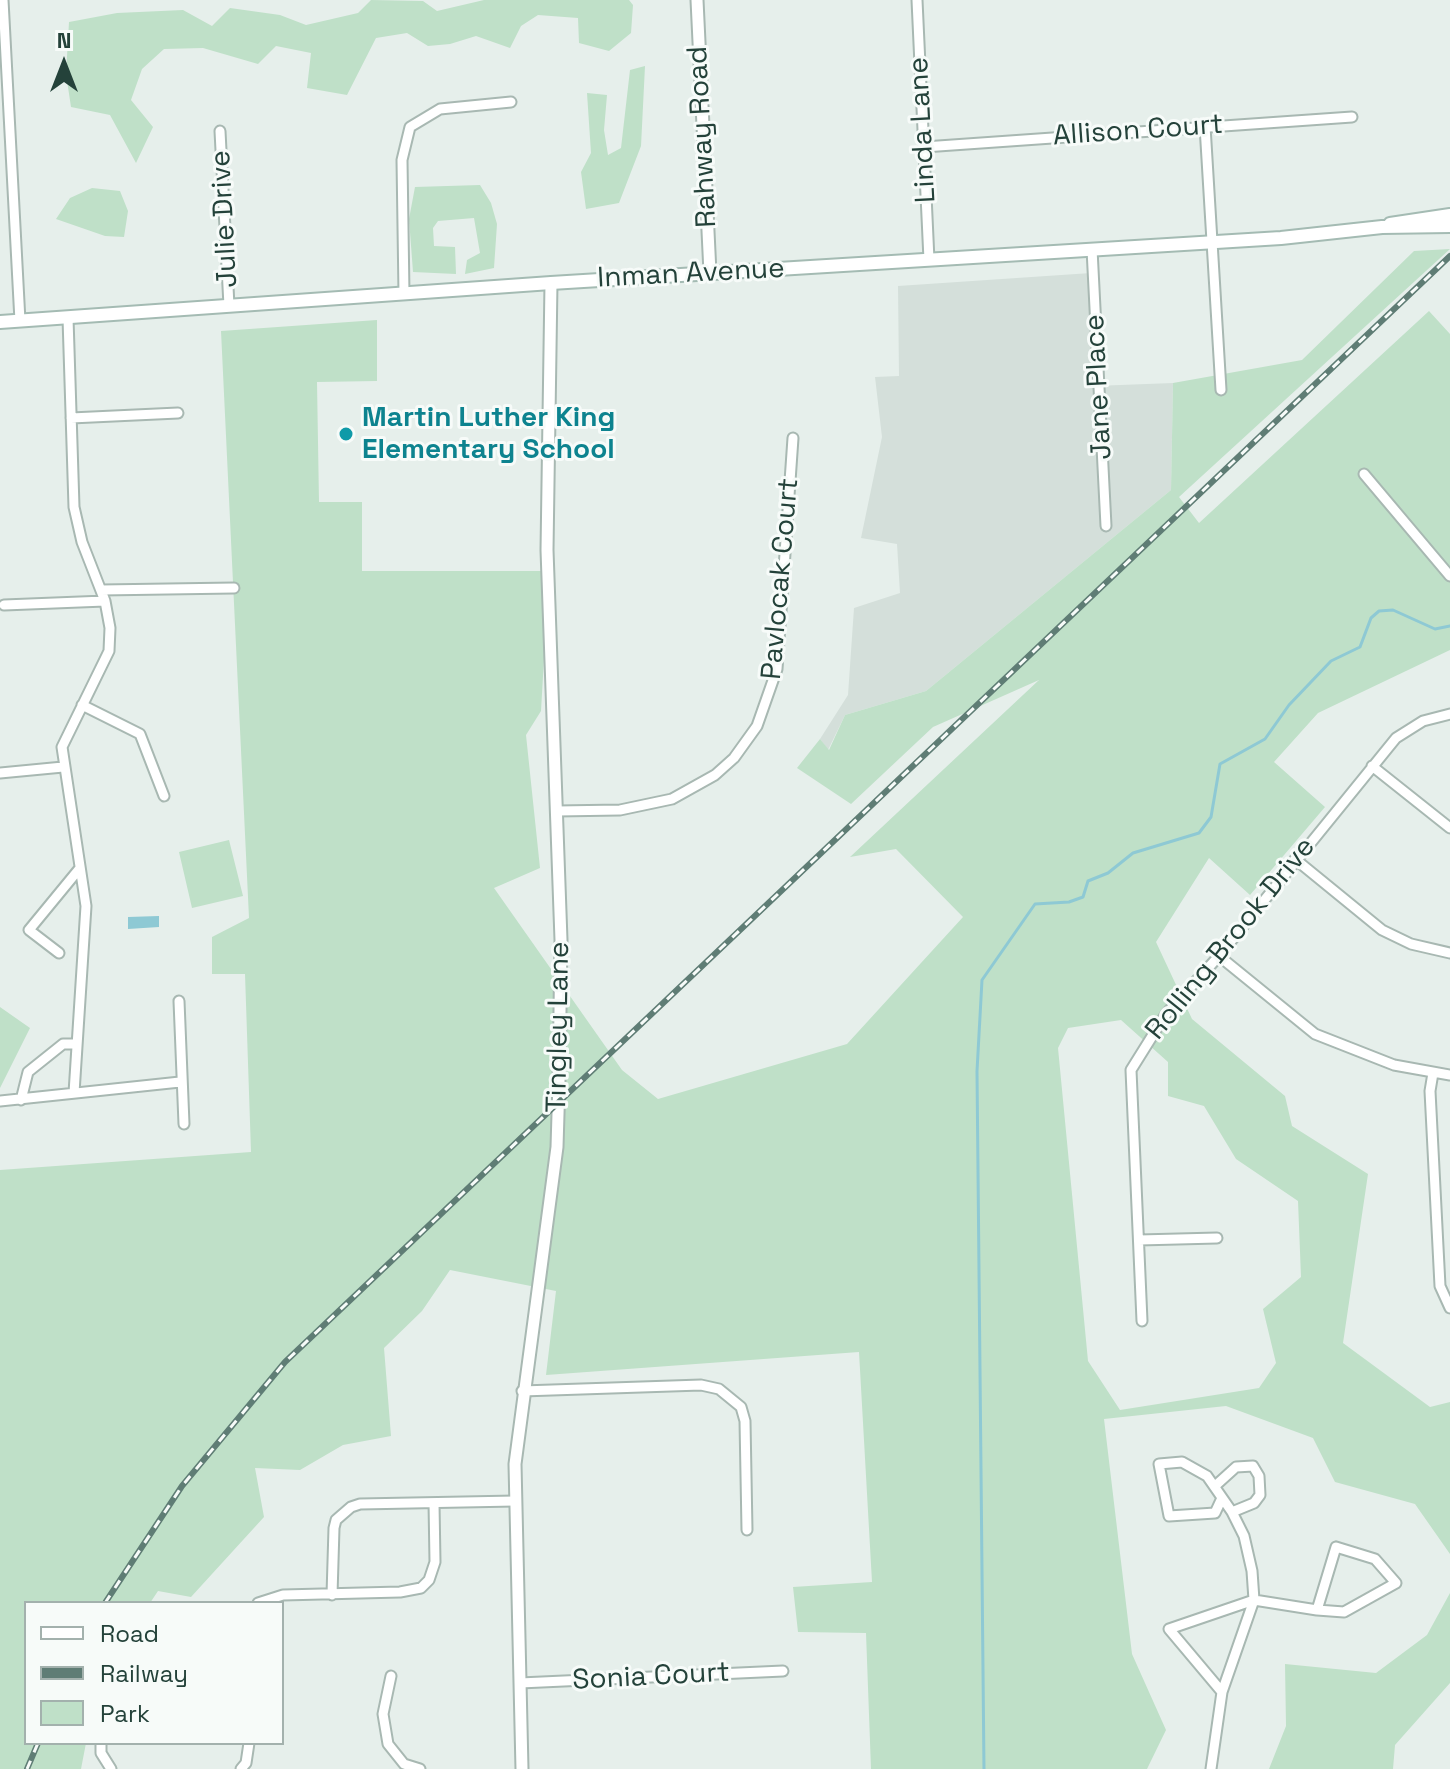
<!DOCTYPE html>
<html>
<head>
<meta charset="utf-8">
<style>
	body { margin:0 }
	#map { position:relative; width:1450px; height:1769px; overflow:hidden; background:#e6efeb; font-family:"Space Grotesk",sans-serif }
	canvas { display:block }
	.legend { position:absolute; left:24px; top:1601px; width:260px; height:144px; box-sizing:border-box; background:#f7fbf9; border:2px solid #a3b1ad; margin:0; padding:10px 14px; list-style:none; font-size:24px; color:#24423a }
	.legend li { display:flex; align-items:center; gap:16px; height:40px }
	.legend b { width:40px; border:2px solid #a3b1ad }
	.north { position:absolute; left:24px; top:24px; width:80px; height:80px; -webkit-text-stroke:6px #f7fbf9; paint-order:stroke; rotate:0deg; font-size:22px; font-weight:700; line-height:32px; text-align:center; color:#24423a }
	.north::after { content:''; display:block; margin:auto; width:28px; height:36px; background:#24423a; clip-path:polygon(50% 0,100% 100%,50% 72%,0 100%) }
</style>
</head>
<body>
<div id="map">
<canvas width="1450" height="1769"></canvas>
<ul class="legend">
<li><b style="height:10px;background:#fff"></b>Road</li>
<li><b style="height:10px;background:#5f7d75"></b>Railway</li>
<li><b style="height:22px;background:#bfe0c8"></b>Park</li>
</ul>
<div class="north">N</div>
</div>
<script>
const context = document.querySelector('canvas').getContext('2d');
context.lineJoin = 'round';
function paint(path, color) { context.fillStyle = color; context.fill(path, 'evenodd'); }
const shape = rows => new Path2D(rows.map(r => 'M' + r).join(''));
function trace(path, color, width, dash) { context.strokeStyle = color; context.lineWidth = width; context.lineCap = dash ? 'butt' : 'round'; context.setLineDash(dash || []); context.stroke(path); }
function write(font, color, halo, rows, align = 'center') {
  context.font = font + ' "Space Grotesk",sans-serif'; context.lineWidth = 6; context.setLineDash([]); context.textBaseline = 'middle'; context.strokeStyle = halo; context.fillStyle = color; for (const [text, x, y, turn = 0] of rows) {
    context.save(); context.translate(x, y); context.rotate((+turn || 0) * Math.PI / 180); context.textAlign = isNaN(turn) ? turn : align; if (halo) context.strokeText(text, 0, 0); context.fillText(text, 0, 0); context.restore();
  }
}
const built = shape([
	[1091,273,1094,386,1173,383,1171,490,926,691,845,715,828,750,820,739,848,695,854,608,900,593,897,544,861,538,882,437,875,377,899,376,898,286]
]);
const green = shape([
	[371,0,423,1,437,11,484,0,629,0,633,5,631,33,609,51,579,43,578,18,538,15,521,26,510,48,476,36,450,44,428,46,407,33,376,38,347,95,307,88,311,53,276,46,258,64,203,48,164,49,142,69,131,100,153,127,136,163,110,115,71,107,66,74,69,22,117,13,183,10,212,26,230,8,280,15,306,25,358,13],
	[645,66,641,146,619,203,586,209,581,172,591,153,587,93,607,95,604,130,608,155,621,148,630,70],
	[480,185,491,203,497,224,494,268,465,274,467,260,480,253,474,218,438,221,433,228,434,246,455,247,456,274,413,272,409,219,415,187],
	[92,188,120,191,128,211,124,237,105,236,56,219,70,198],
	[1450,249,1179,497,1199,523,1429,311,1450,334,1450,650,1318,713,1274,762,1325,807,1250,895,1209,858,1156,942,1192,1019,1285,1096,1292,1126,1368,1174,1343,1343,1430,1407,1450,1402,1450,1554,1415,1504,1335,1482,1313,1438,1226,1406,1104,1419,1132,1654,1166,1730,1147,1769,871,1769,866,1633,798,1632,793,1587,872,1582,859,1352,546,1375,556,1291,450,1270,422,1311,384,1348,391,1436,343,1445,300,1470,255,1468,264,1517,191,1597,158,1591,150,1603,26,1603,26,1743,86,1743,81,1769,0,1769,0,1170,251,1152,245,974,212,974,212,937,249,918,221,331,377,320,377,381,317,382,319,502,362,502,362,571,549,571,541,711,526,735,540,868,494,888,622,1070,658,1099,847,1044,963,917,896,849,850,857,1039,680,933,727,851,804,797,768,820,739,829,750,845,715,926,691,1171,490,1173,383,1302,360,1414,251],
	[1121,1020,1168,1062,1168,1096,1204,1106,1236,1159,1298,1201,1301,1277,1263,1309,1276,1363,1259,1388,1120,1410,1088,1361,1058,1048,1068,1028],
	[229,840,243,896,192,908,179,852],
	[0,1007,30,1028,0,1088],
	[1450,1593,1450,1683,1395,1745,1393,1769,1269,1769,1286,1726,1285,1664,1376,1673,1427,1635]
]);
const water = shape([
	[159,916,159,927,128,929,128,917]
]);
const stream = shape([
	[984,1769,977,1071,982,980,1035,904,1069,902,1083,897,1088,881,1108,873,1133,853,1199,833,1211,817,1220,764,1265,739,1289,705,1331,661,1360,647,1371,618,1379,611,1393,610,1435,629,1450,626]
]);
const minor = shape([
	[3,0,20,321],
	[917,0,929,260],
	[1205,126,1221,390],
	[220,131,229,306],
	[924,147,1352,117],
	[1092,249,1106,526],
	[404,294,402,160,410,127,440,109,511,102],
	[68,318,74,507,82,542,105,601,110,628,109,651,62,747,86,906,74,1093],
	[71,418,178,413],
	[1364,474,1450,576],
	[101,590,234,588],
	[4,605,105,601],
	[82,705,140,734,164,796],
	[1372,766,1450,828],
	[0,773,63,767],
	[557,811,620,810,672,799,715,775,734,758,757,726,777,669,793,438],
	[1295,859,1382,930,1411,944,1450,953],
	[59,953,29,930,80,868],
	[1219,956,1315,1034,1394,1065,1450,1075],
	[179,1001,184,1124],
	[1433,1073,1430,1091,1440,1286,1450,1308],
	[21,1100,28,1072,63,1044,77,1044],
	[0,1101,180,1082],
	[1139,1240,1217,1238],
	[1142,1321,1131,1070,1166,1014,1219,956,1396,738,1423,721,1450,714],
	[522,1391,701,1385,719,1389,741,1407,745,1421,747,1530],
	[1215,1486,1236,1467,1253,1466,1259,1476,1260,1495,1254,1503,1232,1512],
	[1336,1547,1375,1559,1396,1583,1344,1612,1317,1610,1336,1547],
	[332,1595,334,1528,336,1520,351,1507,360,1504,515,1501],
	[258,1603,283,1595,400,1592,421,1588,429,1580,435,1562,434,1503],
	[391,1676,383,1714,388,1744,404,1764,420,1769],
	[520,1683,783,1671],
	[1222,1692,1169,1629,1254,1600,1317,1610],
	[101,1743,101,1753,111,1769],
	[241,1769,246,1763,249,1743],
	[1211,1769,1222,1692,1254,1600,1252,1571,1244,1536,1232,1512,1207,1476,1182,1462,1159,1464,1169,1516,1215,1513,1222,1498]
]);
const tertiary = shape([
	[697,0,710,273],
	[522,1769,515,1464,557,1147,559,1081,561,940,547,550,551,283]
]);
const secondary = shape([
	[1390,224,1450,215],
	[0,322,551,283,1281,238,1382,227,1450,226]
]);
const rail = shape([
	[105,1603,182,1486,285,1362,1450,256],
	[27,1769,38,1743]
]);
const markers = [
	[346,434,8,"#0f9aa8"]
];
const streetNames = [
	["Linda Lane",923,130,-93],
	["Allison Court",1138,131,-4],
	["Rahway Road",703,137,-93],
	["Julie Drive",225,219,-93],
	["Inman Avenue",691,274,-3],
	["Jane Place",1099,387,-93],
	["Pavlocak Court",781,579,-85],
	["Rolling Brook Drive",1231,939,-51],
	["Tingley Lane",559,1027,-89],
	["Sonia Court",651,1677,-3]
];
const cultureNames = [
	["Martin Luther King",362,418],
	["Elementary School",362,450]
];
paint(built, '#d4dfda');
paint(green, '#bfe0c8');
paint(water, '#8ec9d4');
trace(stream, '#8ec9d4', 3);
trace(minor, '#a8b8b2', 13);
trace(tertiary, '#a8b8b2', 15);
trace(secondary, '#a4bbb3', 16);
trace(minor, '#fff', 9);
trace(tertiary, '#fff', 11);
trace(secondary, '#fff', 12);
trace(rail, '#5f7d75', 6);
trace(rail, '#f7fbf9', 3, [9]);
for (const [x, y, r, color] of markers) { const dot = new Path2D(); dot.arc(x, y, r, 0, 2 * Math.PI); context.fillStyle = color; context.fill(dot); trace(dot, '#f7fbf9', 3); }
write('28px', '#24423a', '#f7fbf9', streetNames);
write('bold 28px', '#0d838f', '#f7fbf9', cultureNames, 'left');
</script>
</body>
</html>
